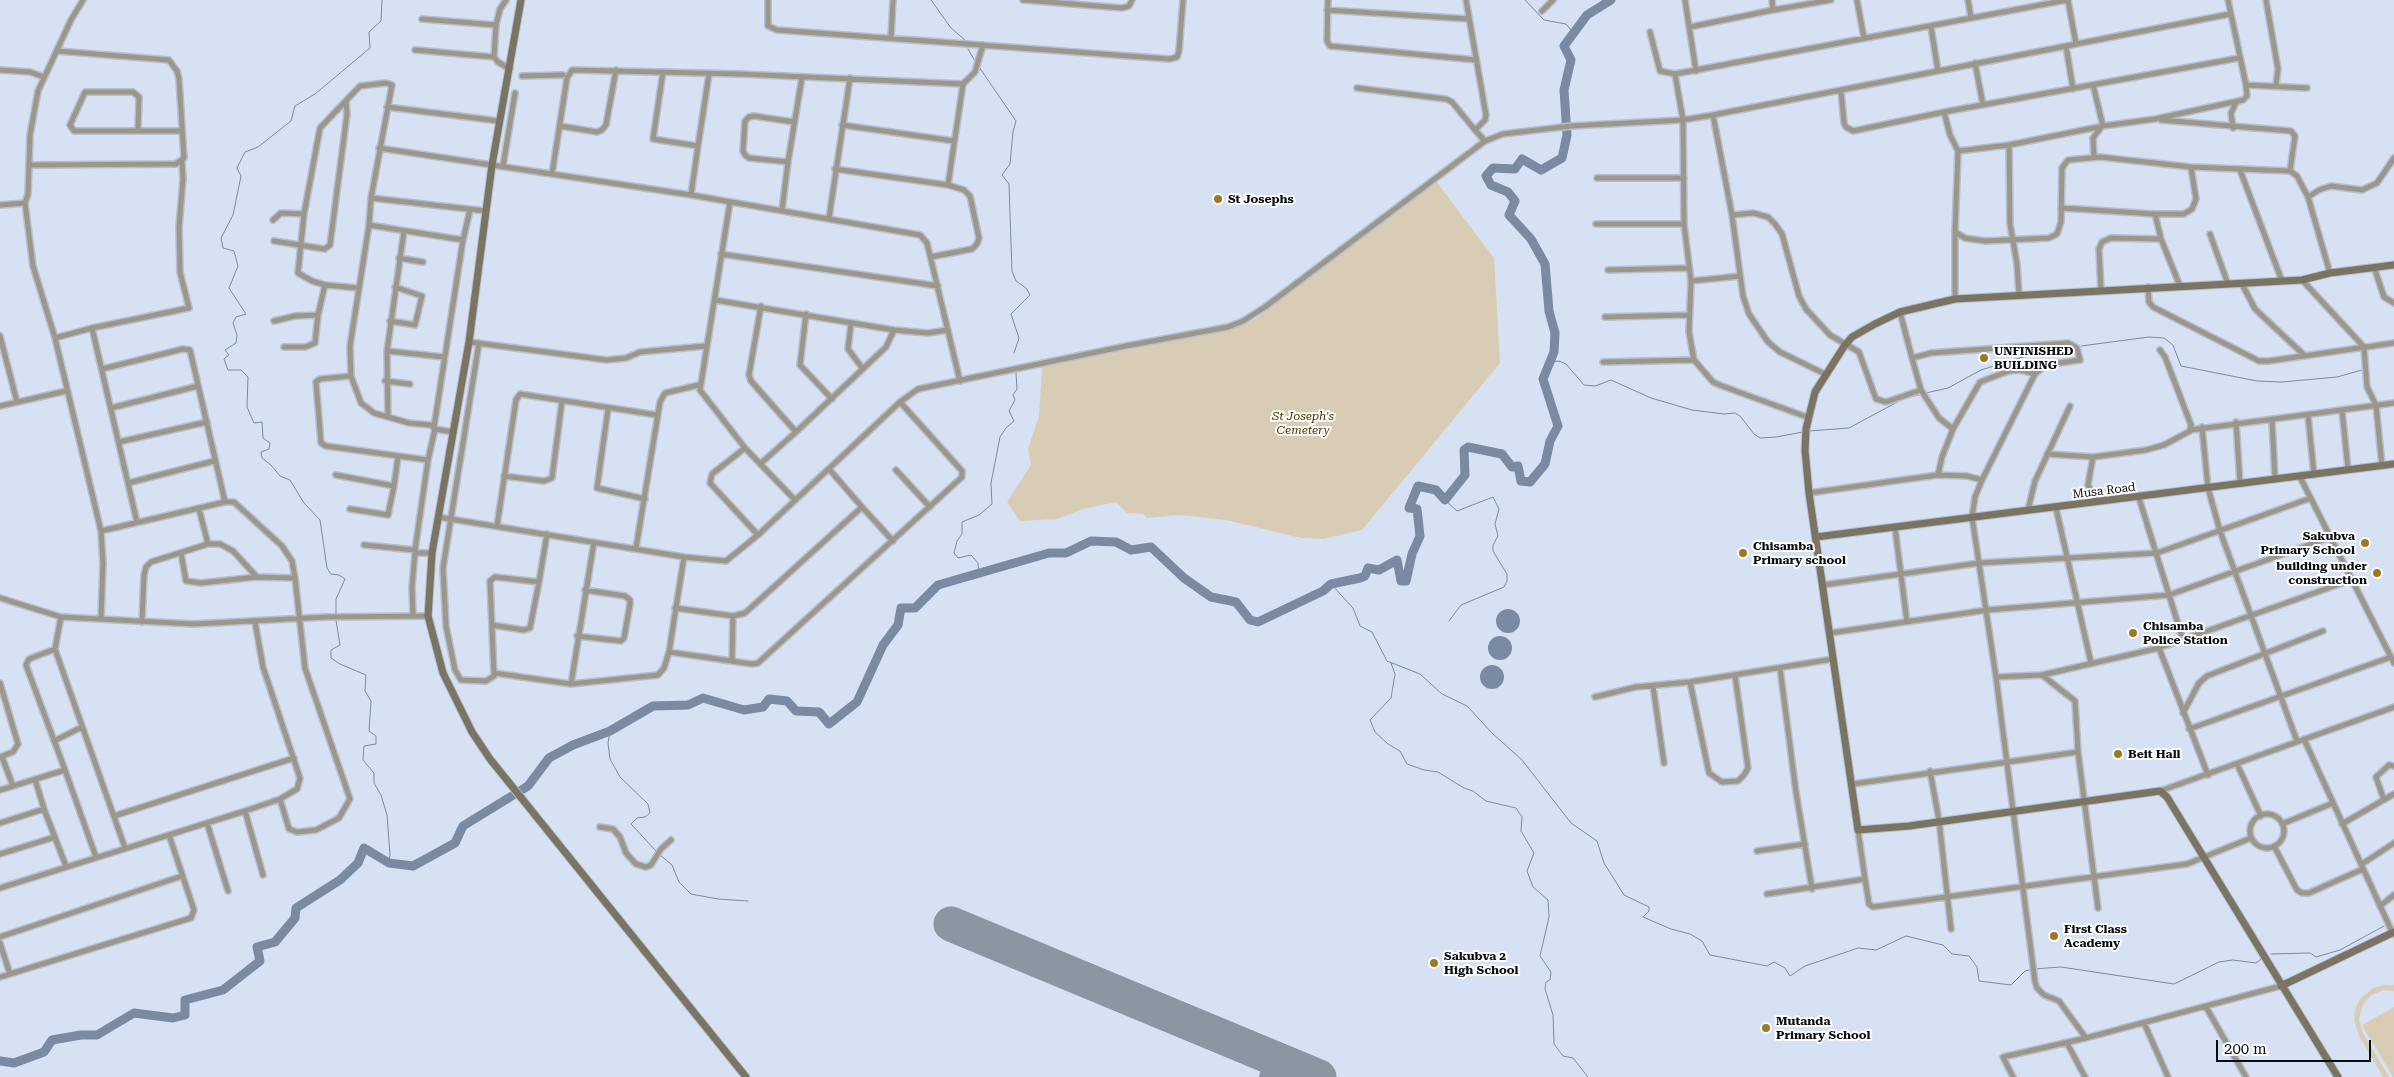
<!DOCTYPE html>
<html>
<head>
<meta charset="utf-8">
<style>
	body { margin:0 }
	#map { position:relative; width:2394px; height:1077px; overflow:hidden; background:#d6e2f3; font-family:"Roboto Serif",serif }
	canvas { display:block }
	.scale { position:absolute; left:2216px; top:1040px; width:155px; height:22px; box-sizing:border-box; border:2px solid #0a0e13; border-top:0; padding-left:6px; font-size:15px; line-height:18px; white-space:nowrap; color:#0a0e13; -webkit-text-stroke:4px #fff; paint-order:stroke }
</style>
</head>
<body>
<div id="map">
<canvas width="2394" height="1077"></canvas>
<div class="scale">200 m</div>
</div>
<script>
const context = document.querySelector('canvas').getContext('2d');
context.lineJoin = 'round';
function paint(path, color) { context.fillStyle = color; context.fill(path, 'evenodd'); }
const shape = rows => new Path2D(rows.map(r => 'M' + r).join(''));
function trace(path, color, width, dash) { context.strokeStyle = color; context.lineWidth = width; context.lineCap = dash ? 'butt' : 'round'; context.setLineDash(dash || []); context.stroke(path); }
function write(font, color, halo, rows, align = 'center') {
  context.font = font + ' "Roboto Serif",serif'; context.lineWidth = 4; context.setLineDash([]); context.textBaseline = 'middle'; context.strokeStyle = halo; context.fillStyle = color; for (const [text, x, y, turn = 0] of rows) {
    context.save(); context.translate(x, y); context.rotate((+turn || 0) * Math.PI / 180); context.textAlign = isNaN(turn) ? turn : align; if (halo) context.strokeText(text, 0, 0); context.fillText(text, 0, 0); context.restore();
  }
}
const green = shape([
	[1436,181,1494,258,1500,363,1362,530,1323,539,1301,538,1226,520,1180,515,1147,518,1143,514,1127,513,1116,502,1083,509,1057,519,1020,521,1007,502,1031,465,1028,449,1039,416,1042,367,1237,327,1255,319],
	[2384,985,2394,985,2394,991,2384,990,2371,995,2362,1006,2359,1020,2363,1033,2389,1077,2383,1077,2359,1036,2354,1020,2355,1009,2360,999,2373,988],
	[2394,1007,2394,1077,2393,1077,2362,1025]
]);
const water = shape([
	'1496 621a12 12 0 1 1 24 0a12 12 0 1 1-24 0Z',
	'1488 648a12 12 0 1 1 24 0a12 12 0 1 1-24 0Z',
	'1480 677a12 12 0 1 1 24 0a12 12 0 1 1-24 0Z'
]);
const stream = shape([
	[931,0,951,28,965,40],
	[1525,0,1544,20,1566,24,1574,34],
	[968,49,975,61],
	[979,67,1016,121,1013,132,1010,164,1002,175,1009,184,1012,271,1016,281,1026,288,1030,295,1011,314,1019,338,1014,353],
	[2081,346,2149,337,2164,338,2173,345,2181,366,2257,381,2282,382,2337,377,2362,370],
	[1550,362,1559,361,1566,364,1584,385,1595,386,1611,380,1651,398,1692,410,1724,414,1735,413,1740,416,1754,434,1760,438,1776,437,1803,432],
	[1926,393,1948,388,1981,370,2016,359,2051,349,2071,347],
	[1907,398,1922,394],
	[1809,431,1849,428,1901,400],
	[1445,500,1457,511,1493,497,1499,509,1495,524,1498,536,1493,545,1493,551,1507,574,1507,581,1504,587,1461,605,1449,621],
	[979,573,978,563,971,555,958,558,954,553,957,541,962,534,962,522,979,515,992,504,991,483,1000,437,1006,428,1014,421,1009,411,1015,400,1013,395,1017,389,1016,373],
	[1331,584,1353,608,1360,626,1372,632,1387,661,1420,674,1442,694,1467,706,1492,733,1522,760,1571,823,1597,841,1604,863,1624,895,1649,907,1649,911,1643,917,1671,929,1690,934,1702,941,1710,955,1767,966,1774,962,1785,968,1790,976,1805,966,1858,948,1876,950,1906,936,1943,945,1952,954,1969,956,1977,967,1979,981,2011,985,2025,971,2030,970],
	[336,616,336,599,345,579,339,575,331,574,327,568,320,520,304,503,290,480,280,476,271,465,262,458,261,452,269,449,270,443,263,438,262,422,254,423,247,407,248,377,241,370,228,370,224,359,229,355,225,350,236,343,237,335,233,323,236,317,246,314,229,288,238,266,234,251,223,248,221,238,233,215,241,176,237,168,245,152,258,147,291,121,295,106,315,94,370,48,369,32,381,21,382,0],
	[336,620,340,645,331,650,331,658,340,664,366,675,365,691,371,701,369,731,376,736,376,744,364,746,363,760,374,773,374,783,381,795,387,815,390,854,389,863],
	[1391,663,1395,674,1391,698,1370,720,1375,732,1388,744,1400,751,1407,764,1424,770,1438,772,1464,788,1473,791,1486,801,1516,808,1522,817,1521,831,1534,853,1527,871,1533,887,1548,900,1549,917,1540,956,1551,972,1550,980,1546,982,1545,989,1553,1015,1554,1044,1563,1056,1573,1058,1588,1077],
	[610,731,608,743,610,759,620,777,648,804,650,813,645,817,637,818,631,824,656,851],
	[659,854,672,865,679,882,691,894,718,899,748,901],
	[2271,954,2310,953,2316,957,2340,950,2384,926],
	[2034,969,2061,967,2174,984,2219,962,2233,960,2256,963,2261,959]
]);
const river = shape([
	[0,1061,14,1063,44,1052,52,1040,81,1035,97,1035,134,1013,173,1018,185,1015,185,1000,223,990,260,961,257,947,275,942,295,918,296,908,340,880,358,863,364,848,389,863,413,866,455,843,463,826,528,786,549,758,573,745,610,731,653,706,688,705,703,698,744,710,763,707,769,699,787,701,796,711,819,712,829,724,857,702,883,645,898,625,901,608,915,608,938,585,1049,553,1066,553,1091,541,1116,542,1131,550,1151,547,1184,578,1211,597,1236,602,1250,620,1258,622,1323,591,1331,584,1360,578,1365,576,1368,568,1379,570,1397,560,1401,581,1406,581,1412,554,1420,536,1417,509,1409,508,1418,486,1436,490,1445,500,1465,475,1464,450,1468,447,1502,454,1512,467,1518,466,1521,481,1530,482,1545,464,1550,441,1558,426,1543,379,1554,352,1555,333,1549,311,1545,264,1531,239,1509,215,1515,201,1508,192,1491,185,1486,176,1493,168,1515,169,1522,159,1541,170,1562,158,1567,135,1564,90,1571,60,1564,46,1587,15,1611,0]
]);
const taxiway = shape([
	[1266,1077,1273,1058]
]);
const runway = shape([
	[951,924,1319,1077]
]);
const street = shape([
	[506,0,500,9,496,25,494,57,498,62,510,69],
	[768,0,768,26,777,30,1170,59,1177,57,1179,51,1183,0],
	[1023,0,1122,8,1129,6,1132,0],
	[1328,0,1327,41,1330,46,1476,60],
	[1466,0,1486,115,1485,120,1475,130,1485,141],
	[1685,0,1696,71],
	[1772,0,1773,10,1831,0],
	[1857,0,1864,38],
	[1968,0,1971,18],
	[2068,0,2076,44],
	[2228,0,2246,85,2247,96,2243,100,2155,119,2103,126,2009,145,1958,151,1950,135,1944,112,2239,58],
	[2266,0,2278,69,2276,85],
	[1327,10,1469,19],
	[1542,11,1553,0],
	[422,19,496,25],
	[1690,27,1773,10],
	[1931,27,1938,71],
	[1650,32,1660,71,1675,74,1683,120,1684,224,1691,281,1689,332,1694,360,1713,382,1722,386,1807,417],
	[891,38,893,0],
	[2066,46,2073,89],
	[415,50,494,57],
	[1975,63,1983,105],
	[0,70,30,72,44,77],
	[663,72,653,139,698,146,709,74],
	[1675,74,2067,0],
	[522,76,563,75],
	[2093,85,2103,126],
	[2246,85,2307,88],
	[1357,88,1446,99,1452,102,1475,130],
	[1841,91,1844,123,1846,127,1853,131,1944,112],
	[387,107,499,121],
	[1713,115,1732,215,1743,296,1749,314,1768,342,1780,352,1825,374],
	[2161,120,2291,131,2295,136,2290,171],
	[842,125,954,141],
	[560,126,597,132,602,130,606,125,616,70],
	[2233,128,2231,113,2236,103],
	[138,131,139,97,133,92,85,92,70,125,74,131,181,131],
	[2009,145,2010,224,2017,264,2019,294],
	[379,148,691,195,920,235,927,243,960,381],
	[1958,151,1955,232,1965,238,1985,241,2049,238,2057,234,2061,222,2062,168,2068,160,2100,157,2191,167,2290,171,2297,176,2308,197,2330,273],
	[2094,157,2093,138,2102,126],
	[788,162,749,158,745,155,743,151,745,121,749,117,754,116,794,122],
	[30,165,176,164,184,158,179,79,177,71,169,60,57,51],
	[503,166,515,93],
	[835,169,948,185,964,190,970,196,979,238,977,244,972,249,931,257],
	[2240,170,2282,281],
	[552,174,567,78,572,70,740,74,963,84],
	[1597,178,1684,178],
	[948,185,963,84,975,72,983,45],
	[691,195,698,146],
	[2308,197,2319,190,2331,186,2362,190,2377,183,2394,158],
	[730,202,700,390,745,448,795,500],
	[25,203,28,194,30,135,38,91,71,20,83,0],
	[0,205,25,203,33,266,55,338,101,531,103,563,101,619],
	[2061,208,2155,214,2184,214,2192,209,2196,199,2191,167],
	[782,210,788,162,802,77],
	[2155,214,2161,239,2180,286],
	[1732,215,1753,213,1768,217,1775,224,1782,234,1799,296,1806,309,1830,335,1859,352,1876,399,1886,402,1921,390,1912,358],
	[829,218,850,78],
	[273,220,281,213,304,214],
	[1596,224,1684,224],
	[369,225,463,240,470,210],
	[2210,234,2228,284],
	[274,241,325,249,330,245,347,114,346,101],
	[721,254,938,286],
	[399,258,423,262],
	[2374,267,2384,297,2394,303],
	[1608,270,1689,268],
	[2302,280,2364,347,2367,387,2376,405,2382,466],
	[1691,281,1740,276],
	[2242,284,2255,309,2303,354],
	[2148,287,2149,302,2153,307,2259,361,2269,361,2394,343],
	[358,288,325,285,312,281,298,273,304,214,320,128,360,86,386,83,392,85,371,198],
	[2101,291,2099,249,2102,242,2111,238,2161,239],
	[1955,299,1955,232],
	[715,300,894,330,928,333,948,330],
	[761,306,749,375,751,381,796,432,886,347,894,330],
	[1900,312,1912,358,1931,353,2068,343,2077,348,2080,360,2046,365,2035,374,1982,480],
	[806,314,800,365,832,399],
	[1605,317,1688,315],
	[274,321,295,316,318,315],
	[390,321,415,325,422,296,395,287],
	[851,323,848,349,863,369],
	[92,328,189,308,180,272,179,227,183,179,182,161],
	[0,336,17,402],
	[55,338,92,328,137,522],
	[469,342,607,360,626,358,640,352,706,346],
	[479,343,443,568,446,626,455,670,461,680,486,681,494,676,490,581,495,577,539,582,547,534],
	[284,347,305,347,315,343,318,315,325,285],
	[387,351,444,357],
	[1603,362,1694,360],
	[102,369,183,349,190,350,225,502],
	[351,376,320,379,316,382,321,443,326,446,428,460],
	[385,381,410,384],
	[1921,390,1939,418,1953,429,1942,457,1938,475],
	[0,406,66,391],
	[111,408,198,386],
	[608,409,597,488,645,499],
	[2342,410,2348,469],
	[2308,415,2314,475],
	[388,417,387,351,404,231],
	[2272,420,2275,479],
	[2236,422,2240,483],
	[434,427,463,240],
	[2202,427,2208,488,2220,531,2297,741],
	[435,429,453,432],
	[1953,429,1980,382,2009,371,2020,370,2035,374],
	[2191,430,2394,403],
	[119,442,207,422],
	[745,448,712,474,710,483,758,535],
	[2047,454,2093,457,2146,450,2164,445,2190,431,2191,425,2180,396,2165,357,2160,350],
	[2093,457,2088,485,2097,502],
	[760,464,796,432],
	[896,470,930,507],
	[336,475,394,486,398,457],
	[504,476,544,481,552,478,562,401],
	[2300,477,2394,663],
	[128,483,214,461],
	[1809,493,1938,475,1967,476,1982,480,1975,497,1972,517,1996,677,2035,982,2037,988,2044,995,2059,1001,2086,1038],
	[2139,498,2183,640],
	[862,507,893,541],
	[2056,508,2091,663],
	[199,509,208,544],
	[350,509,388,515,394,486],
	[2028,510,2035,481,2070,406],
	[438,517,684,557,726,561,758,535,900,402,918,389,1126,346,1228,327,1243,321,1265,307,1485,141,1503,134,1571,126,1683,120,1713,115,2230,14],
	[497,526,516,400,520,394,657,415],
	[1895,528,1907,622],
	[101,531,225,502,234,502,282,546,292,561,295,578,257,577,233,551,220,544,208,544,151,562,146,567,144,575,142,622],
	[364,545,415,550],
	[636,548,660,402,665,393,699,385],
	[181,553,186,581,201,583,257,577],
	[432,553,415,553,415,550,428,460,435,429,431,425,409,423,374,413,361,403,351,376,350,346,369,225,371,198,486,211],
	[684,557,669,652,752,664,758,663,962,477,962,471,900,402],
	[1823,585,1979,563,2157,553,2311,498],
	[0,598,61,617,194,624,326,617,428,616],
	[675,608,733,616,745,613,862,507,829,469],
	[413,615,412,587,415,553],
	[61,617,55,649,125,848],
	[492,625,524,630,530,628,539,582],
	[1830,633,1987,610,2169,595,2331,537],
	[577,636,621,641,624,638,630,604,630,600,625,596,585,590],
	[2159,648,2208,775],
	[55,649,29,659,26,665,65,770],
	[732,661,733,616],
	[1780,668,1796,792,1812,889],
	[494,673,571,684,594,542],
	[2042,675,2075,701,2078,752],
	[1996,677,2042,675,2159,648,2351,580],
	[1690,682,1709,773,1722,782,1738,781,1744,775,1748,768,1735,675],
	[0,683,18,744,13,752,0,757],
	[571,684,658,675,664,668,669,652],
	[1653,686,1664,763],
	[1595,697,1636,687,1690,682,1833,659],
	[2183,713,2199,683,2207,676,2323,631],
	[2189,729,2391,657],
	[2304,739,2393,934],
	[54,741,82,727],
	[2,757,13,786],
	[2237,764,2261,816],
	[1930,771,1939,820,1951,929],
	[35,779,44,809,66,866],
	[1853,784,2078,752,2098,908],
	[0,790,65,770,96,857],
	[2160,791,2394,707],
	[280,799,289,829,297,832,316,830,339,818,350,799,305,668,295,578],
	[2384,800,2376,777,2389,765,2394,766],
	[245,811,263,875],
	'2250 831a17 17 0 1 1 34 0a17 17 0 1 1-34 0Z',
	[114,816,294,758],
	[0,823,44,809],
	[207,823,228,891],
	[2282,824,2333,803],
	[2342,824,2394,794],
	[600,827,613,829,620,837,626,853,636,864,646,867,651,865,661,849,671,840],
	[2274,846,2297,890,2302,893,2309,893,2363,869],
	[1757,851,1805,844],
	[0,854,55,837],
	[2362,864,2394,843],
	[1865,879,1869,904,1873,907,2187,864,2251,838],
	[0,888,245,811,280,799,297,789,300,778,263,667,255,622],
	[1767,894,1865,879,1858,830],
	[2380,906,2394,895],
	[0,937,182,876],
	[0,943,10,974,191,918,194,910,169,835],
	[0,977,10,974],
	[2206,1007,2246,1077],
	[2144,1023,2168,1077],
	[2067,1043,2085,1077],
	[2013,1077,2003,1057,2086,1038,2281,986]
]);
const secondary = shape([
	[521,0,492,165,469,342,432,553,428,616,443,673,472,732,490,759,746,1077],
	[1816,537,2394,464],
	[2281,986,2394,932],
	[2338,1077,2167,797,2160,791,1909,826,1858,830,1809,493,1805,450,1806,429,1815,392,1845,345,1852,337,1875,324,1900,312,1955,299,2302,280,2330,273,2394,265]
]);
const markers = [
	[1218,199,5,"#9b7923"],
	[1984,358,5,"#9b7923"],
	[2365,543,5,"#9b7923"],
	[1743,553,5,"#9b7923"],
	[2377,573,5,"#9b7923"],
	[2133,633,5,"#9b7923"],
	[2118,754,5,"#9b7923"],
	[2054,936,5,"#9b7923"],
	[1434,963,5,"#9b7923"],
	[1766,1028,5,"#9b7923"]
];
const poiNames = [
	["St Josephs",1228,199],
	["UNFINISHED",1994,351],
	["BUILDING",1994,365],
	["Sakubva",2355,536,"right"],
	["Primary School",2355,550,"right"],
	["Chisamba",1753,546],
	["Primary school",1753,560],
	["building under",2367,566,"right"],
	["construction",2367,580,"right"],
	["Chisamba",2143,626],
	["Police Station",2143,640],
	["Beit Hall",2128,754],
	["First Class",2064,929],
	["Academy",2064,943],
	["Sakubva 2",1444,956],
	["High School",1444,970],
	["Mutanda",1776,1021],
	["Primary School",1776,1035]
];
const parkNames = [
	["St Joseph's",1303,416],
	["Cemetery",1303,430]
];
const streetNames = [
	["Musa Road",2104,491,-7]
];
paint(green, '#d8cdb4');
paint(water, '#798aa2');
trace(stream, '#798aa2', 1);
trace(river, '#798aa2', 9);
trace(taxiway, '#8c95a2', 14);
trace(runway, '#8c95a2', 35);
trace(street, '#b5c0cf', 8);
trace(secondary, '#b5c0cf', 9);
trace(street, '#9d978b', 5);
trace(secondary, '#7c7462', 7);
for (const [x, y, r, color] of markers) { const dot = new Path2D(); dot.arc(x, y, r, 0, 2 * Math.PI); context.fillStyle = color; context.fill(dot); trace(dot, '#fff', 2); }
write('bold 12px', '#0a0e13', '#fff', poiNames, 'left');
write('italic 12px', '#493600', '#fff', parkNames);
write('12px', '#0a0e13', '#fff', streetNames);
</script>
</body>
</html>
